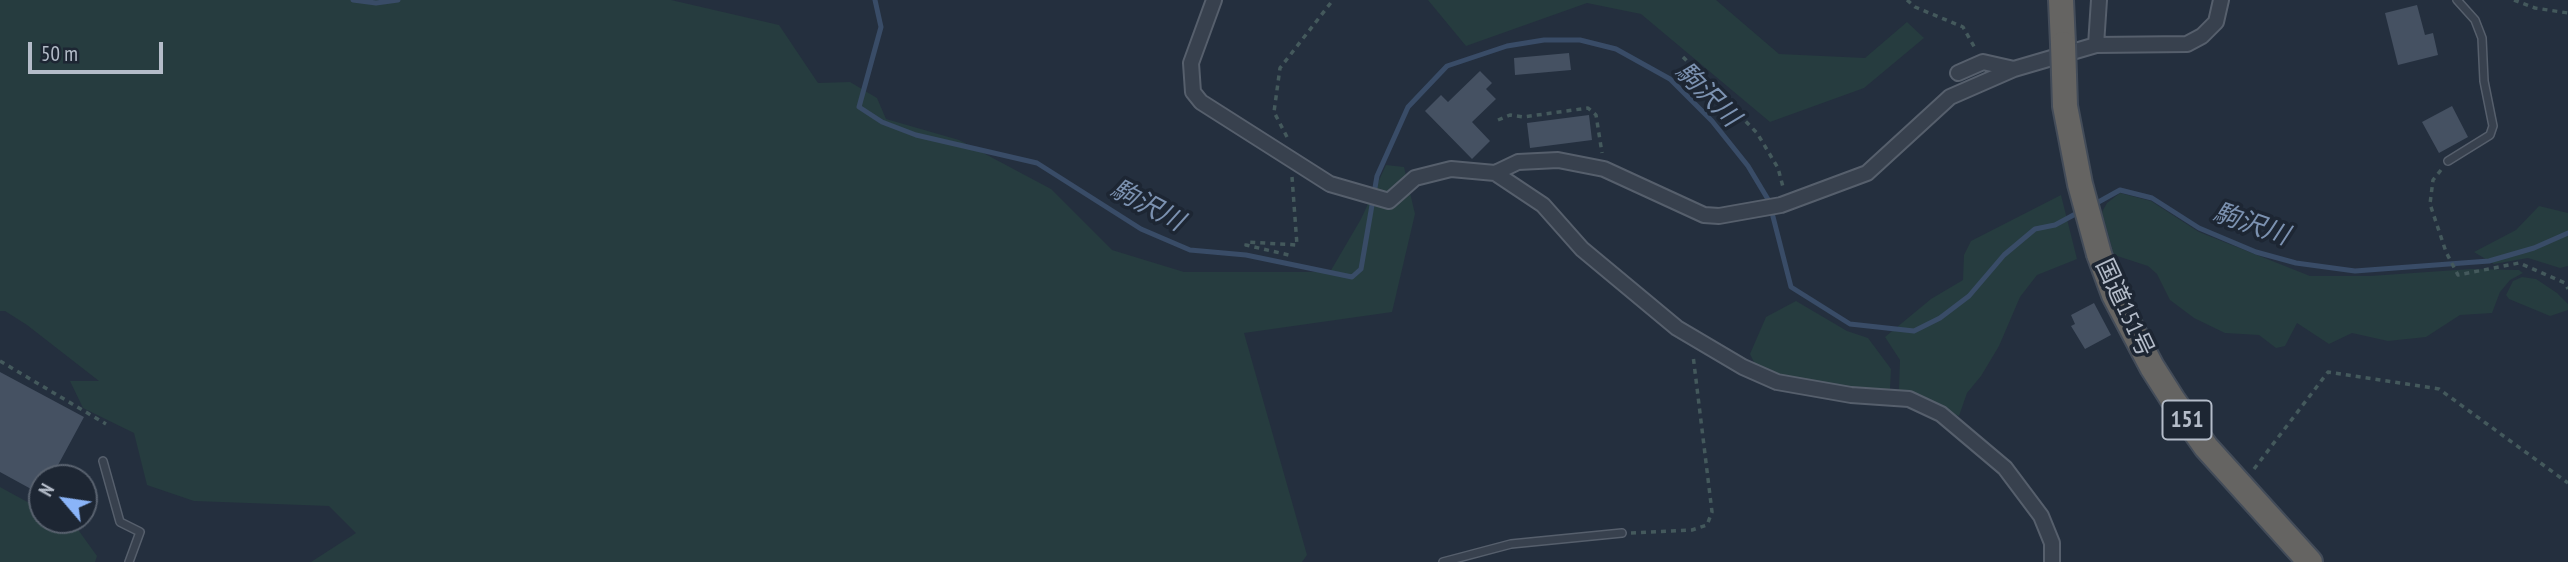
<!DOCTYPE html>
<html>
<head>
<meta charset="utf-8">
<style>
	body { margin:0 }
	#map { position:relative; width:2568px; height:562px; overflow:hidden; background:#242f3e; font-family:"PT Sans Narrow",sans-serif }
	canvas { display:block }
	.north { position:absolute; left:28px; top:464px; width:70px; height:70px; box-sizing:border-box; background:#1d2633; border:2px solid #59626f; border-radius:50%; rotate:299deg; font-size:19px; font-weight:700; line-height:28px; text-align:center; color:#b4bcc9 }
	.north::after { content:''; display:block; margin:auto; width:24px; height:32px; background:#8ab4f8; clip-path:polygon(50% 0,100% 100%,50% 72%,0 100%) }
	.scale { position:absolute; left:28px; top:42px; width:135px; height:32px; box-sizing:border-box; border:4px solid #b4bcc9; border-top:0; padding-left:9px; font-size:21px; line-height:24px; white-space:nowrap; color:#b4bcc9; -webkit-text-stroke:5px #1d2633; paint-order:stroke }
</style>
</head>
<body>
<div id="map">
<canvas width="2568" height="562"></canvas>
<div class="north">N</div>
<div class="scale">50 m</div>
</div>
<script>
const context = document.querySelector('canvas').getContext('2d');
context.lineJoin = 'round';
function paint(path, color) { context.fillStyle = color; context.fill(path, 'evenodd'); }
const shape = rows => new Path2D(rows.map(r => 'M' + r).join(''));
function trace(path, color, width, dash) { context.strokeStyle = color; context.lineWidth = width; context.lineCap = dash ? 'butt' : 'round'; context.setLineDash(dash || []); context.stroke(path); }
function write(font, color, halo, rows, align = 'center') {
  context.font = font + ' "PT Sans Narrow","Noto Sans JP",sans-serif'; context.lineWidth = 7; context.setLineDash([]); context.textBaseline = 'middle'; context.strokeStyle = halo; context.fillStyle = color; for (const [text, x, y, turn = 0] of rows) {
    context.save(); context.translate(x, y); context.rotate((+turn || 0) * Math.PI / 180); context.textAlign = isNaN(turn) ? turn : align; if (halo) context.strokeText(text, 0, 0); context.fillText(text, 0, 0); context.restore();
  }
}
const green = shape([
	[0,0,671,0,779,25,818,83,850,82,877,98,886,119,959,140,1051,189,1112,250,1184,272,1330,272,1361,219,1386,165,1404,167,1415,214,1392,312,1244,333,1307,555,1302,562,311,562,356,533,329,506,194,501,147,485,134,433,83,408,70,381,99,381,27,325,5,311,0,311],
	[1428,0,1716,0,1779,54,1865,58,1907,22,1924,38,1864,88,1770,122,1641,14,1587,3,1466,46],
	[2120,193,2151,201,2199,232,2310,276,2370,276,2471,269,2519,270,2523,273,2510,280,2500,292,2492,313,2460,315,2426,337,2388,341,2352,333,2329,344,2297,323,2285,346,2276,348,2259,335,2225,333,2194,318,2170,300,2157,274,2148,266,2114,255,2102,212,2107,203],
	[2061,195,2077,259,2037,275,2020,297,1999,346,1981,376,1967,393,1959,416,1899,390,1900,360,1885,337,1931,299,1963,280,1964,255,1971,241],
	[2539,206,2568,213,2568,266,2560,268,2528,258,2494,264,2474,252,2516,230],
	[2522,277,2536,279,2557,293,2568,304,2568,310,2550,316,2509,299,2506,295,2513,281],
	[1796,301,1847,331,1868,338,1891,369,1890,389,1873,394,1772,376,1756,366,1750,354,1766,317],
	[0,487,42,510,42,520,59,520,79,531,97,556,95,562,0,562]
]);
const stream = shape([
	[353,0,376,3,398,0],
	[875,0,881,27,859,107,882,122,916,135,1037,163,1141,229,1190,250,1246,255,1352,277,1361,269,1377,176,1408,107,1447,66,1507,46,1544,40,1580,40,1616,49,1670,79,1712,121,1748,166,1769,201,1791,287,1850,324,1914,331,1940,318,1969,296,2004,255,2035,229,2055,225,2081,211],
	[2093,205,2120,190,2152,198,2199,228,2256,252,2296,263,2355,271,2489,261,2534,248,2568,233]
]);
const building = shape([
	[2417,5,2425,35,2433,33,2438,55,2398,65,2385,13],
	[1569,53,1571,70,1515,75,1514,58],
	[1480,71,1492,83,1486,89,1496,99,1472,122,1490,141,1472,159,1425,111,1441,95,1448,102],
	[2452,106,2468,137,2439,153,2422,122],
	[1589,115,1592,140,1530,148,1527,123],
	[2094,303,2111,335,2085,349,2071,326,2075,324,2071,315],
	[0,372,84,417,51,478,42,478,42,495,0,472]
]);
const path = shape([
	[1907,0,1915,7,1963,27,1976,50],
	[2514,0,2535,8,2568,13],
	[1683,57,1757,133,1778,168,1783,187],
	[1498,120,1510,115,1523,117,1588,108,1596,115,1602,153],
	[1287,137,1274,112,1280,68,1333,0],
	[2441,170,2433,180,2430,204,2446,252,2458,275,2519,263,2565,283,2568,289],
	[1292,177,1297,245,1247,242,1246,245,1293,256],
	[0,361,106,424],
	[2254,469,2328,372,2439,389,2568,483],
	[1631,533,1692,530,1707,525,1712,512,1693,355]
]);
const service = shape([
	[2448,161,2490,135,2493,126,2484,81,2482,38,2475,20,2457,0],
	[103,461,120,522,140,532,129,562],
	[1443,562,1511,544,1622,533]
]);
const minor = shape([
	[1214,0,1191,63,1193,92,1201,102,1330,184,1389,201,1415,178,1451,169,1495,173,1543,205,1582,249,1677,328,1743,367,1777,382,1851,395,1909,399,1941,414,2005,468,2041,516,2052,543,2052,562],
	[2096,45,2099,0],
	[1958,73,1983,62,2014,69],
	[1495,173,1518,162,1558,160,1604,169,1704,215,1719,216,1781,205,1867,173,1950,97,2014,69,2096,45,2187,44,2202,36,2216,22,2221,0]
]);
const trunk = shape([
	[2061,0,2063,44],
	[2099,254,2114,295,2152,367,2173,400,2206,447,2310,562]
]);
const trunkBridge = shape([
	[2063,44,2065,106,2080,184,2099,254]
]);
const shields = [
	[2187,420,49]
];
const shieldNames = [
	["151",2187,420]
];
const streetNames = [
	["国道151号",2124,308,65]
];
const waterNames = [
	["駒沢川",1707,95,45],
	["駒沢川",1147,206,28],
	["駒沢川",2251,225,19]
];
paint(green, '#263c3f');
trace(stream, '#394c67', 5);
paint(building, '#455162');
trace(service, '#565f6c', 10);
trace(minor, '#565f6c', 18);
trace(trunk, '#434c59', 28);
trace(path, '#44595c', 3.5, [5, 5]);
trace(service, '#38414e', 7);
trace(minor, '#38414e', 14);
trace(trunk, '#656462', 24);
trace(trunkBridge, '#434c59', 28, []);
trace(trunkBridge, '#656462', 24);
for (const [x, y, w] of shields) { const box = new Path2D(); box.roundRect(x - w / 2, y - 19.5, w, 39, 5); context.fillStyle = '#1d2633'; context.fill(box); trace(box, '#b4bcc9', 2); }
write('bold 23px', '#b4bcc9', null, shieldNames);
write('24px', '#b4bcc9', '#1d2633', streetNames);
write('italic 26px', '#7c92b1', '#1d2633', waterNames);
</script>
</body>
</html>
